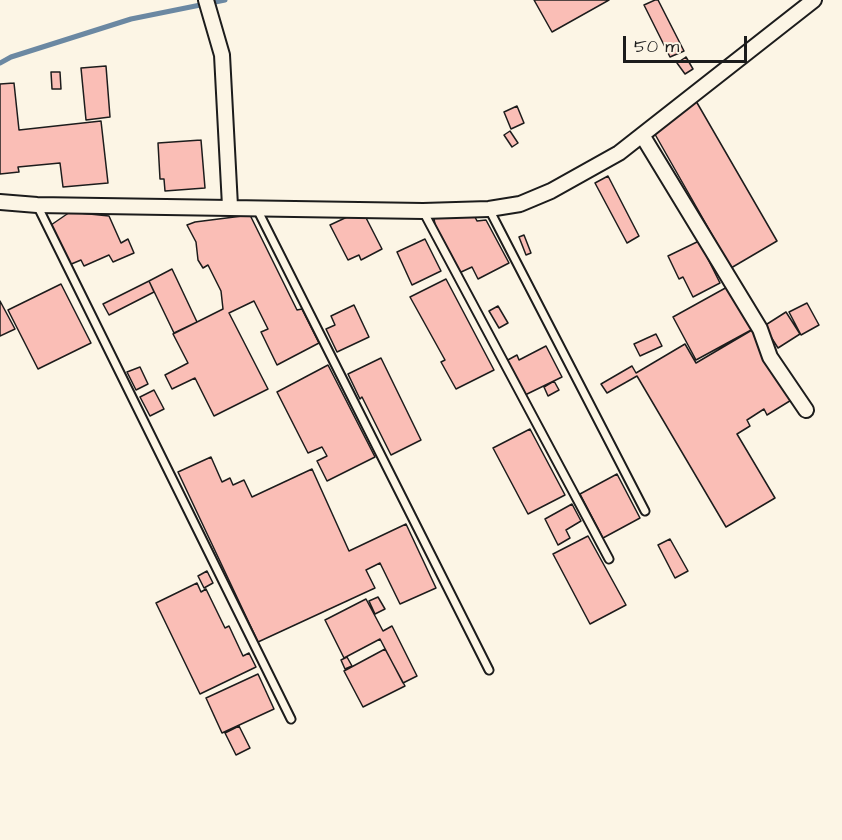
<!DOCTYPE html>
<html>
<head>
<meta charset="utf-8">
<style>
	body { margin:0 }
	#map { position:relative; width:842px; height:840px; overflow:hidden; background:#fcf5e5; font-family:"Architects Daughter",sans-serif }
	canvas { display:block }
	.scale { position:absolute; left:623px; top:36px; width:124px; height:27px; box-sizing:border-box; border:3px solid #1c1c1c; border-top:0; padding-left:8px; font-size:18px; line-height:21px; white-space:nowrap; color:#1c1c1c; -webkit-text-stroke:4px #fcf5e5; paint-order:stroke }
</style>
</head>
<body>
<div id="map">
<canvas width="842" height="840"></canvas>
<div class="scale">50 m</div>
</div>
<script>
const context = document.querySelector('canvas').getContext('2d');
context.lineJoin = 'round';
const shape = rows => new Path2D(rows.map(r => 'M' + r).join(''));
function trace(path, color, width, dash) { context.strokeStyle = color; context.lineWidth = width; context.lineCap = dash ? 'butt' : 'round'; context.setLineDash(dash || []); context.stroke(path); }
function paint(path, color) { context.fillStyle = color; context.fill(path, 'evenodd'); }
const stream = shape([
	[0,63,11,57,131,19,225,0]
]);
const building = shape([
	[534,0,609,0,552,32,534,0],
	[655,0,658,0,684,51,670,57,644,5,655,0],
	[686,57,693,69,685,74,677,63,686,57],
	[106,66,110,117,86,120,81,68,106,66],
	[51,72,60,72,61,89,52,89,51,72],
	[14,83,19,130,101,121,108,183,63,187,60,163,18,167,19,172,0,174,0,84,14,83],
	[696,101,777,241,731,268,652,129,696,101],
	[517,106,524,123,511,129,504,112,517,106],
	[510,131,518,143,512,147,504,135,510,131],
	[201,140,205,188,165,191,164,179,160,179,158,143,201,140],
	[608,176,639,236,627,243,595,183,608,176],
	[362,210,382,249,361,260,359,255,348,260,330,225,362,210],
	[70,212,109,216,121,243,128,239,134,253,113,262,109,255,84,266,81,260,69,265,51,225,70,212],
	[473,213,477,221,486,220,509,263,478,279,472,267,459,273,458,268,435,225,434,218,473,213],
	[250,215,297,310,302,309,319,343,277,365,261,332,268,329,254,301,229,313,268,389,214,416,195,378,172,389,165,375,188,363,173,334,223,309,221,291,208,265,203,268,198,260,196,242,187,225,195,222,250,215],
	[524,235,531,253,526,255,519,237,524,235],
	[425,239,441,271,412,285,397,252,425,239],
	[699,241,720,283,693,297,683,277,679,279,668,256,699,241],
	[172,269,197,322,174,333,149,281,172,269],
	[446,279,494,370,456,389,441,362,445,360,410,297,446,279],
	[149,281,154,292,109,315,103,304,149,281],
	[61,284,91,343,38,369,8,310,61,284],
	[729,286,753,329,696,360,673,317,729,286],
	[0,301,15,329,0,336,0,301],
	[807,303,819,325,801,335,789,312,807,303],
	[354,305,369,337,337,352,326,329,335,325,331,316,354,305],
	[498,306,508,323,499,328,489,311,498,306],
	[786,312,800,334,778,348,764,326,786,312],
	[752,330,793,399,767,415,764,409,747,420,750,426,737,434,775,498,726,527,637,376,607,393,601,384,632,366,636,373,685,344,696,363,752,330],
	[656,334,662,346,640,356,634,344,656,334],
	[546,346,562,377,523,396,506,361,517,355,519,360,546,346],
	[381,358,421,440,391,455,362,397,360,399,348,374,381,358],
	[328,365,375,457,327,481,317,461,327,456,322,447,308,453,277,392,328,365],
	[140,367,148,384,136,390,127,372,140,367],
	[554,381,559,390,548,396,544,387,554,381],
	[154,390,164,409,150,416,140,397,154,390],
	[530,429,565,495,528,514,493,448,530,429],
	[211,457,222,482,230,478,233,485,244,480,252,497,312,469,349,551,406,524,436,588,400,604,380,563,366,570,375,588,258,642,178,472,211,457],
	[617,474,640,518,603,538,580,494,617,474],
	[572,504,581,521,566,530,570,538,558,545,545,519,572,504],
	[588,536,626,605,590,624,553,554,588,536],
	[670,539,688,571,675,578,658,545,670,539],
	[207,571,213,583,204,588,198,576,207,571],
	[197,583,201,592,206,589,225,628,229,626,243,656,249,653,256,667,200,694,156,603,197,583],
	[378,597,385,609,375,614,369,601,378,597],
	[366,599,383,631,392,626,417,676,403,683,380,639,344,658,325,620,366,599],
	[385,649,405,686,363,707,344,671,385,649],
	[347,657,352,666,345,669,341,660,347,657],
	[258,674,274,709,222,733,206,698,258,674],
	[239,726,250,748,236,755,225,733,239,726]
]);
const lane = shape([
	[37,205,291,719],
	[257,209,489,670],
	[489,209,645,511],
	[423,211,609,559]
]);
const street = shape([
	[206,0,222,55,230,206],
	[642,135,760,329,770,357,806,410],
	[0,202,37,205,423,211,489,209,520,204,551,191,619,153,814,0]
]);
trace(stream, '#6b88a2', 5);
paint(building, '#fabeb6');
trace(building, '#1c1c1c', 1.5);
trace(lane, '#1c1c1c', 11);
trace(street, '#1c1c1c', 18);
trace(lane, '#fcf5e5', 7);
trace(street, '#fcf5e5', 14);
</script>
</body>
</html>
